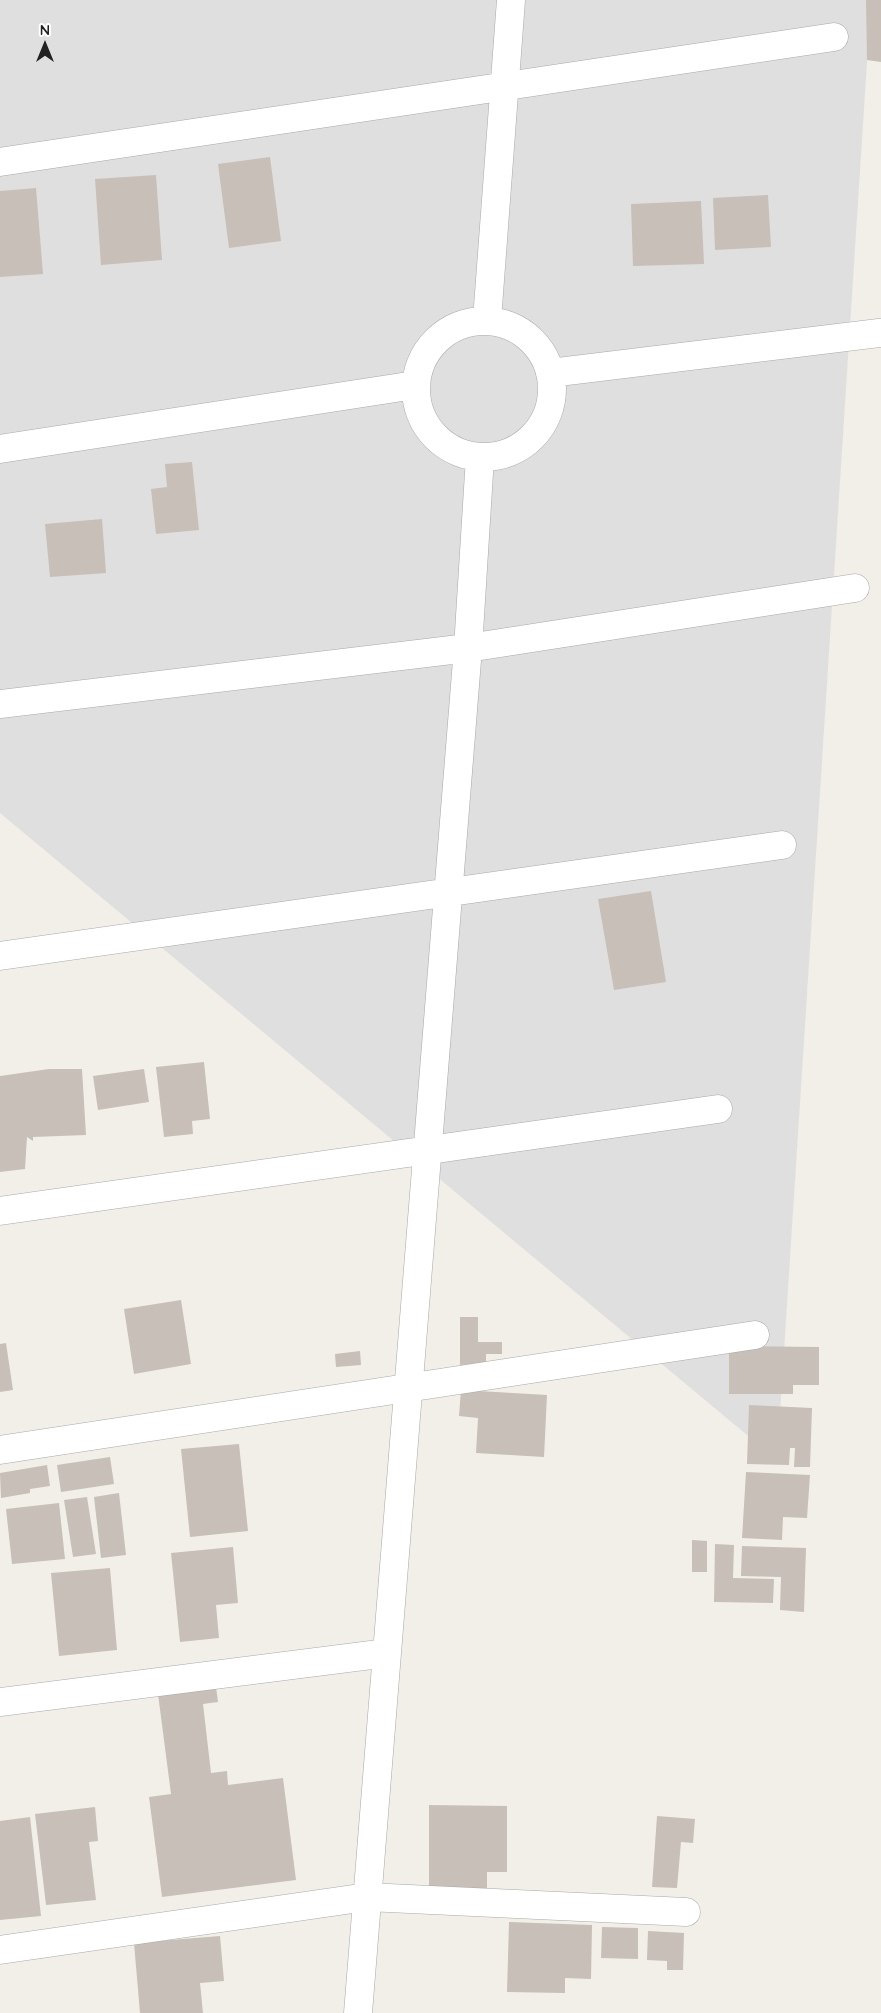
<!DOCTYPE html>
<html>
<head>
<meta charset="utf-8">
<style>
	body { margin:0 }
	#map { position:relative; width:881px; height:2013px; overflow:hidden; background:#f2efe9; font-family:Quicksand,sans-serif }
	canvas { display:block }
	.north { position:absolute; left:20px; top:20px; width:50px; height:50px; -webkit-text-stroke:4px #fff; paint-order:stroke; rotate:0deg; font-size:14px; font-weight:700; line-height:20px; text-align:center; color:#222 }
	.north::after { content:''; display:block; margin:auto; width:18px; height:22px; background:#222; clip-path:polygon(50% 0,100% 100%,50% 72%,0 100%) }
</style>
</head>
<body>
<div id="map">
<canvas width="881" height="2013"></canvas>
<div class="north">N</div>
</div>
<script>
const context = document.querySelector('canvas').getContext('2d');
context.lineJoin = 'round';
function paint(path, color) { context.fillStyle = color; context.fill(path, 'evenodd'); }
const shape = rows => new Path2D(rows.map(r => 'M' + r).join(''));
function trace(path, color, width, dash) { context.strokeStyle = color; context.lineWidth = width; context.lineCap = dash ? 'butt' : 'round'; context.setLineDash(dash || []); context.stroke(path); }
const residential = shape([
	[0,0,871,0,777,1460,0,813]
]);
const building = shape([
	[866,0,881,0,881,62,867,60],
	[270,157,281,241,229,248,218,164],
	[156,175,162,260,101,265,95,179],
	[36,188,43,274,0,277,0,191],
	[768,195,771,247,715,250,713,198],
	[701,201,704,264,633,266,631,204],
	[192,462,199,530,156,534,151,489,167,487,165,464],
	[102,519,106,573,50,577,45,524],
	[651,891,666,982,614,990,598,899],
	[204,1062,210,1119,192,1121,193,1134,164,1137,156,1067],
	[49,1069,82,1069,86,1135,33,1137,33,1141,27,1137,25,1169,0,1172,0,1076],
	[144,1069,149,1102,98,1110,93,1076],
	[181,1300,191,1364,134,1374,124,1309],
	[460,1317,478,1317,478,1342,502,1342,502,1354,486,1354,486,1364,460,1365],
	[6,1343,13,1390,0,1392,0,1344],
	[729,1346,819,1347,819,1385,793,1385,793,1394,729,1394],
	[360,1351,361,1365,336,1367,335,1354],
	[461,1390,547,1395,544,1457,476,1453,478,1418,459,1416],
	[749,1405,812,1408,810,1467,794,1467,795,1448,790,1448,789,1465,747,1464],
	[239,1444,248,1531,190,1537,181,1449],
	[110,1457,114,1484,61,1492,57,1465],
	[47,1465,50,1486,30,1489,30,1493,1,1498,0,1473],
	[746,1472,810,1475,807,1518,783,1517,782,1540,742,1538],
	[119,1493,126,1555,101,1558,94,1497],
	[87,1497,96,1554,73,1557,64,1500],
	[59,1503,65,1559,12,1564,6,1509],
	[692,1540,707,1541,707,1572,692,1572],
	[715,1544,734,1545,733,1578,774,1579,773,1603,714,1602],
	[742,1546,806,1548,804,1612,780,1610,781,1577,741,1576],
	[233,1547,238,1603,216,1605,219,1638,180,1642,171,1553],
	[110,1568,117,1650,59,1656,51,1573],
	[216,1687,218,1702,203,1704,211,1773,227,1771,228,1785,283,1778,296,1880,162,1897,149,1797,171,1794,158,1694],
	[429,1805,507,1806,507,1872,487,1872,487,1890,429,1890],
	[95,1807,98,1841,89,1842,96,1900,46,1905,35,1814],
	[657,1816,695,1819,693,1843,681,1842,677,1888,652,1887],
	[30,1817,41,1916,0,1920,0,1821],
	[509,1922,592,1925,591,1979,565,1978,565,1993,507,1992],
	[602,1927,638,1928,638,1959,601,1958],
	[648,1931,684,1933,683,1970,667,1970,667,1961,647,1960],
	[220,1936,224,1981,200,1983,203,2013,140,2013,134,1943]
]);
const minor = shape([
	[0,162,834,37],
	[487,320,511,0],
	'416 389a68 68 0 1 1 136 0a68 68 0 1 1-136 0Z',
	[550,373,879,333],
	[0,449,415,385],
	[0,704,468,648,855,588],
	[0,956,782,845],
	[0,1211,718,1109],
	[0,1450,755,1335],
	[0,1702,387,1653],
	[0,1950,367,1897,686,1912],
	[358,2013,468,648,480,457]
]);
paint(residential, '#e0dfdf');
paint(building, '#c7bfb8');
trace(minor, '#a9a9a9', 29);
trace(minor, '#fff', 28);
</script>
</body>
</html>
